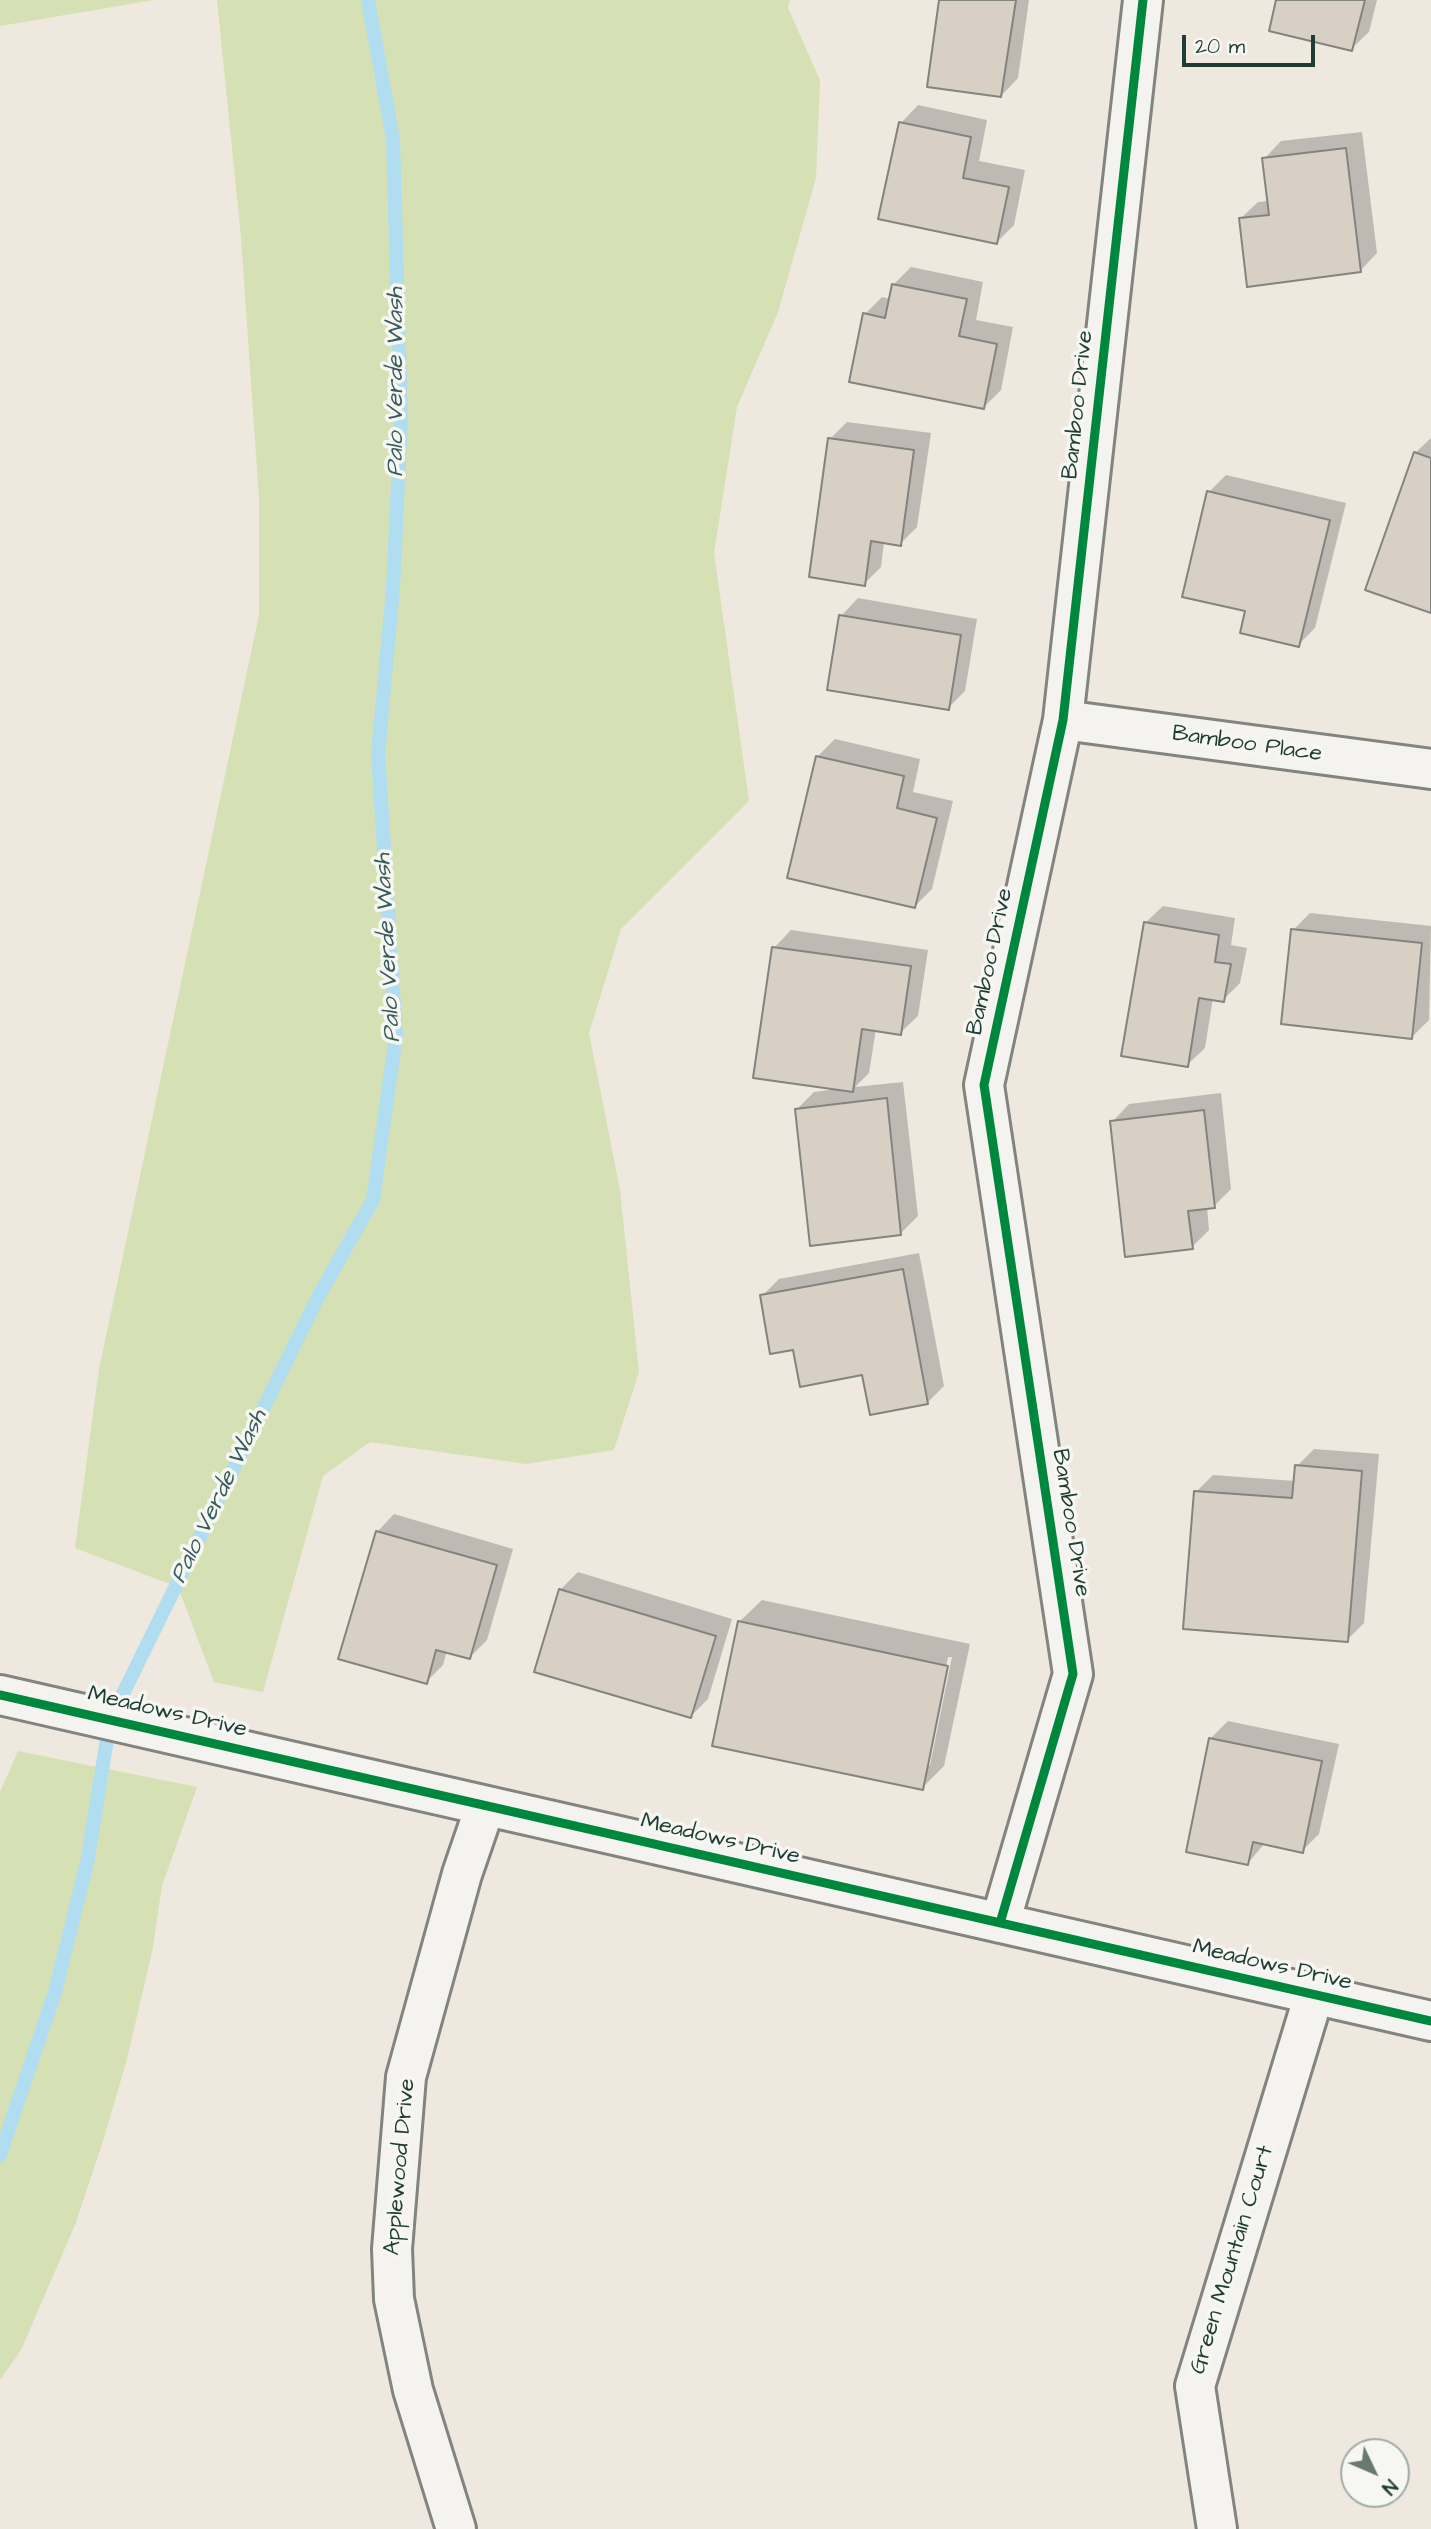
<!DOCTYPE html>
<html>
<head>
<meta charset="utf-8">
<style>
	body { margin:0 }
	#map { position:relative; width:1431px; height:2529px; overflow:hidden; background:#eee8df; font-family:"Architects Daughter",sans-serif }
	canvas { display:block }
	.north { position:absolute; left:1340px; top:2438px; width:70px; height:70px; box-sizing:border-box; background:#f6f6f2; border:2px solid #a0aca6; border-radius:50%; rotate:134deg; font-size:19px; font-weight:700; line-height:28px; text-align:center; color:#1f3d34 }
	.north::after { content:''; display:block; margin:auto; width:24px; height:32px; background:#677970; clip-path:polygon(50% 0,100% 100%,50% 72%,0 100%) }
	.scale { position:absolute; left:1182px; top:35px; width:133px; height:32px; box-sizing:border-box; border:4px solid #1f3d34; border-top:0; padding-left:9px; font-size:21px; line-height:24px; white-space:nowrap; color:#1f3d34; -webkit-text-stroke:5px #f6f6f2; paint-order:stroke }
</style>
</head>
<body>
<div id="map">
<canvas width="1431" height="2529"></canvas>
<div class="north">N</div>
<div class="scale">20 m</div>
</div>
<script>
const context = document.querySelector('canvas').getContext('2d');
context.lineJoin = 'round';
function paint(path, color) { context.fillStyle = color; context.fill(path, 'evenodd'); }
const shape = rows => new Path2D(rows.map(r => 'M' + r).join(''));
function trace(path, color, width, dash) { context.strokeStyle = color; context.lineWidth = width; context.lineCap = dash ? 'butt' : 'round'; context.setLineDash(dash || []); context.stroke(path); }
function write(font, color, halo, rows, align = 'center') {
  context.font = font + ' "Architects Daughter",sans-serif'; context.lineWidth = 7; context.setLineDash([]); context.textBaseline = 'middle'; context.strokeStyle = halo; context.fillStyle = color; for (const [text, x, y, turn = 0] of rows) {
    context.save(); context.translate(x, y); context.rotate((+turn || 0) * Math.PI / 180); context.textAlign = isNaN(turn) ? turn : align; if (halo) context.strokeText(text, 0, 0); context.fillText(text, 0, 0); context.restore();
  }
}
const green = shape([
	[0,0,154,0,0,26],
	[217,0,790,0,788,8,820,80,816,178,778,312,737,407,714,553,749,801,621,929,589,1033,620,1190,639,1372,614,1450,526,1464,370,1442,323,1476,263,1692,214,1682,178,1587,75,1548,99,1369,259,615,259,498,241,237],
	[18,1751,197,1787,162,1886,152,1952,126,2063,103,2141,75,2225,21,2350,0,2380,0,1792]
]);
const shadow = shape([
	[941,0,1029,0,1018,78,1001,96],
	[1278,0,1377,0,1369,32,1351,49],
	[918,105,987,120,979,161,1025,170,1014,225,997,242,901,123],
	[1362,132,1377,253,1360,271,1240,219,1258,202,1269,201,1264,159,1281,141],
	[911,267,983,282,976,320,1013,327,1001,390,984,407,865,314,882,297,891,299,894,284],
	[847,422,931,433,917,527,900,544,884,542,881,567,864,584,830,439],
	[1431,438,1431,611,1415,453],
	[1226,475,1346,503,1315,628,1298,645,1247,610,1209,492],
	[858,598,977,619,965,691,948,708,841,616],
	[835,739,920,759,913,792,953,801,932,889,915,906,818,756],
	[1163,906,1235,918,1231,945,1247,948,1240,983,1223,1000,1213,998,1205,1048,1187,1065,1145,923],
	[1310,913,1431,926,1429,1020,1412,1037,1293,930],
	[791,930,928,950,918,1016,900,1033,876,1029,869,1073,855,1087,903,1082,918,1216,900,1234,797,1109,814,1092,837,1089,774,948],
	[1221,1093,1231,1189,1214,1206,1207,1207,1209,1230,1192,1247,1112,1122,1129,1104],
	[919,1253,944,1386,927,1403,864,1373,795,1348,762,1296,779,1279],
	[1314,1449,1379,1454,1364,1623,1347,1640,1196,1492,1213,1475,1295,1481,1297,1466],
	[394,1514,513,1549,487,1640,470,1657,447,1651,443,1665,426,1682,377,1532],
	[578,1572,732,1619,708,1699,691,1716,560,1590],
	[762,1600,970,1644,944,1766,922,1788,739,1622],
	[948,1657,952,1657,930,1765,926,1765],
	[1228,1721,1339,1744,1319,1834,1302,1851,1265,1843,1248,1863,1211,1738]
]);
const stream = shape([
	[0,2155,55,1992,88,1858,110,1720,319,1295,373,1200,396,1036,378,754,393,589,401,418,393,139,368,0]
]);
const building = shape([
	[939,0,1016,0,1001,97,927,87,939,0],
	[1276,0,1365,0,1352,51,1269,31,1276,0],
	[899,122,971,137,963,178,1009,187,997,244,878,219,899,122],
	[1346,148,1361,272,1247,287,1239,218,1269,215,1262,158,1346,148],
	[892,284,967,299,959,336,997,344,984,409,849,382,863,313,885,318,892,284],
	[828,438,914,450,901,546,871,541,865,586,809,577,828,438],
	[1414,452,1431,458,1431,613,1365,590,1414,452],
	[1207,491,1330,520,1299,647,1240,633,1245,611,1182,597,1207,491],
	[839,615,961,635,949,710,827,690,839,615],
	[816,756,904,776,897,808,937,818,915,908,787,878,816,756],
	[1144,922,1219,935,1215,962,1231,964,1224,1002,1199,998,1188,1067,1121,1056,1144,922],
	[1291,929,1422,943,1412,1039,1281,1024,1291,929],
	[772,947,911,966,901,1035,862,1029,853,1092,753,1078,772,947],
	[887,1098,901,1235,810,1246,795,1109,887,1098],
	[1204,1110,1215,1208,1188,1211,1193,1249,1125,1257,1110,1121,1204,1110],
	[903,1269,928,1404,870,1415,862,1375,800,1387,793,1350,770,1354,760,1295,903,1269],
	[1295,1465,1362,1471,1348,1642,1183,1629,1194,1491,1292,1498,1295,1465],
	[376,1531,497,1565,470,1659,436,1650,427,1684,338,1659,376,1531],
	[559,1589,716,1636,691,1718,534,1672,559,1589],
	[738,1621,948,1666,923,1790,712,1746,738,1621],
	[1209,1738,1322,1761,1303,1853,1253,1842,1248,1865,1186,1852,1209,1738]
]);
const street = shape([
	[1063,720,1431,769],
	[0,1695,1431,2021],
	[1000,1923,1073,1674,984,1085,1063,720,1143,0],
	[456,2529,413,2390,394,2299,392,2249,406,2077,462,1874,485,1807],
	[1217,2529,1195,2386,1314,1995]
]);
const cycleway = shape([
	[0,1695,1431,2021],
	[1000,1923,1073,1674,984,1085,1063,720,1143,0]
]);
const streetNames = [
	["Bamboo Drive",1079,405,-84],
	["Bamboo Place",1247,745,8],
	["Bamboo Drive",991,962,-78],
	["Bamboo Drive",1070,1523,81],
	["Meadows Drive",167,1713,13],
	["Meadows Drive",720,1840,13],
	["Meadows Drive",1272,1966,13],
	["Applewood Drive",401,2167,-85],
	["Green Mountain Court",1233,2260,-73]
];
const waterNames = [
	["Palo Verde Wash",397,382,-90],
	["Palo Verde Wash",389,948,-93],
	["Palo Verde Wash",220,1497,-64]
];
paint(green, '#d5e1b4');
paint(shadow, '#0003');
trace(stream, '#b1ddf1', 14);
paint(building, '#d8d0c4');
trace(building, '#82847f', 2);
trace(street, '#82847f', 44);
trace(street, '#f4f3f0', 38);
trace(cycleway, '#00873e', 9);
write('23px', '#1f3d34', '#f6f6f2', streetNames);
write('italic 24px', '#375c5b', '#f6f6f2', waterNames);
</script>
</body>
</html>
